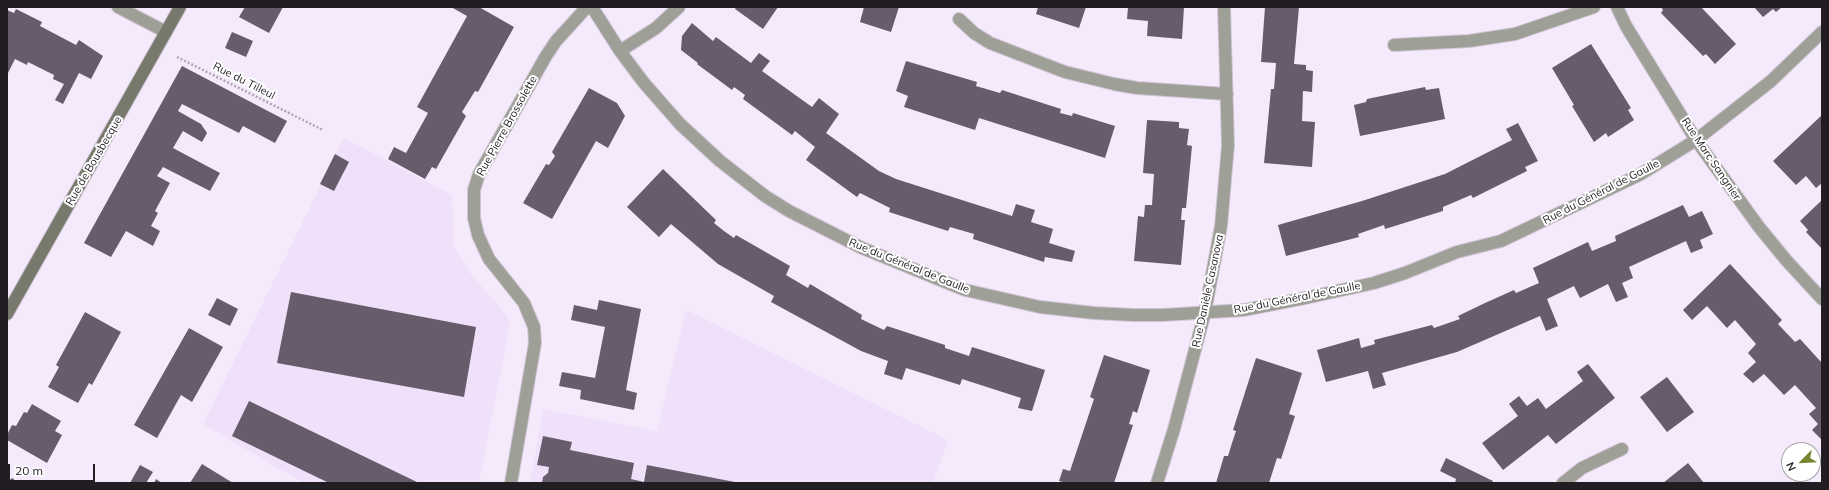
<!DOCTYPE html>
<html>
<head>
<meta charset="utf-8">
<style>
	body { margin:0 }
	#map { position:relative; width:1829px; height:490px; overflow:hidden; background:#f5eafb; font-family:Mulish,sans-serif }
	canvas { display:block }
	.frame { position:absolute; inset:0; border:8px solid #211d23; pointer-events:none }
	.north { position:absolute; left:1781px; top:442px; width:40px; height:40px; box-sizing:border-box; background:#fff; border:1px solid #a6a5a7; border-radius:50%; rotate:246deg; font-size:11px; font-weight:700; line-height:16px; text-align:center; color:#211d23 }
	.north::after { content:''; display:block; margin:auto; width:14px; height:18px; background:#798430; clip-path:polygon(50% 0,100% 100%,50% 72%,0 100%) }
	.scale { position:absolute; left:8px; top:464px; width:87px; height:18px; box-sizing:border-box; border:2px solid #211d23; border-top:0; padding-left:5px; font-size:12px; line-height:14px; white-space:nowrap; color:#211d23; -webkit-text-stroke:3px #fff; paint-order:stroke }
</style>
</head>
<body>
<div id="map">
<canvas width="1829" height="490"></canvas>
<div class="frame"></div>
<div class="north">N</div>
<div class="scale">20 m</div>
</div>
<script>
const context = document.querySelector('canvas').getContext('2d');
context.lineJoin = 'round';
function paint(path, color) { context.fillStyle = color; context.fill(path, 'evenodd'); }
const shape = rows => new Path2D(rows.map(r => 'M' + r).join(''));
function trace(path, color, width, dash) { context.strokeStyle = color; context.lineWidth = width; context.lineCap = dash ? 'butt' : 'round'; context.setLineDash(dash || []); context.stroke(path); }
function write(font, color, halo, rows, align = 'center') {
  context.font = font + ' Mulish,sans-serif'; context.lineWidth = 4; context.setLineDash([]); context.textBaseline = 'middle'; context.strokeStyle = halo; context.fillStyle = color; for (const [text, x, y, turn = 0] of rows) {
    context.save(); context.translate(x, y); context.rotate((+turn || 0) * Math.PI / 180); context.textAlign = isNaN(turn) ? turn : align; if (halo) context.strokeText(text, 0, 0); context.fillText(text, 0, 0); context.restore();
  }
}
const built = shape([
	[344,138,452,195,454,246,470,273,505,313,510,324,479,483,303,483,203,424],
	[686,310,948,440,933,483,530,483,543,409,657,431]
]);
const building = shape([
	[245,7,283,7,269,33,239,17],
	[451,7,479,7,514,27,478,92,475,91,462,112,466,116,436,169,432,167,425,179,388,159,394,147,406,153,428,113,417,107,467,16],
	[736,7,778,7,763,29,735,9],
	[864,7,899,7,891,32,860,22],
	[1038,7,1086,7,1079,28,1036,14],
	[1128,7,1184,7,1182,39,1147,36,1148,21,1127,19],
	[1265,7,1299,7,1294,64,1306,65,1306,70,1313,71,1312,92,1303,91,1302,121,1315,122,1312,167,1264,163,1271,89,1274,89,1276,63,1261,62],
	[1661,7,1701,7,1736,44,1715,64,1706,54,1703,56,1661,13,1663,10],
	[1754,7,1782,7,1776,12,1773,9,1763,17],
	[16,9,42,22,40,26,76,45,79,40,103,56,91,79,79,73,63,104,55,100,64,84,53,79,54,75,28,62,27,65,15,59,7,75,7,10,14,13],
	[692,23,713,41,716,37,751,63,759,53,770,61,762,71,812,107,819,98,839,114,826,133,879,171,896,179,1012,216,1016,204,1035,210,1031,222,1053,229,1049,243,1075,251,1072,262,1045,257,1044,262,973,239,974,234,950,227,948,231,889,212,890,208,860,193,857,197,806,160,815,147,795,131,792,135,743,99,745,95,734,87,732,90,697,64,698,63,681,50,682,36],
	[232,32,253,41,246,57,225,48],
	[1591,44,1631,108,1628,110,1634,120,1608,137,1606,133,1594,142,1572,106,1574,105,1552,68],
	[906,61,977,82,976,86,1000,93,1002,90,1061,109,1060,113,1072,116,1073,113,1115,126,1105,158,979,118,975,130,904,107,908,96,896,91],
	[182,66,287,121,275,143,243,126,239,133,182,104,178,111,201,124,207,133,202,142,183,131,173,148,220,173,210,191,163,167,157,176,170,183,155,211,158,213,151,226,160,231,153,246,126,231,111,257,84,243],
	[1425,87,1426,90,1439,88,1445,119,1360,136,1354,105,1366,102,1367,99],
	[589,88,617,103,625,116,608,148,596,141,552,219,523,203,546,164,549,165,555,156,552,152],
	[1822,115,1822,183,1816,188,1806,176,1796,185,1773,161],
	[1147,120,1179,122,1179,128,1189,129,1187,145,1192,146,1186,208,1182,208,1181,220,1185,220,1181,265,1134,261,1138,216,1144,217,1145,205,1152,205,1154,174,1143,173],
	[1518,123,1538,161,1525,167,1527,171,1473,198,1471,195,1443,207,1443,211,1385,229,1384,225,1358,234,1359,237,1286,256,1278,225,1362,201,1445,174,1512,140,1506,129],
	[335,154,349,162,334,191,320,184],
	[663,169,716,220,714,223,724,231,734,238,736,235,790,266,786,275,808,288,810,284,862,315,861,319,884,330,887,326,945,345,945,348,969,356,972,347,1045,370,1032,411,1018,408,1021,398,962,379,960,385,906,368,902,380,884,374,888,361,861,351,771,302,774,296,718,264,671,224,659,237,627,207],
	[1822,200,1822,249,1806,232,1808,230,1800,221],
	[1683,205,1689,217,1702,211,1713,234,1700,240,1703,248,1691,253,1686,241,1629,267,1633,278,1622,283,1628,297,1616,302,1608,284,1580,298,1574,286,1547,299,1558,326,1546,331,1540,316,1457,352,1382,373,1386,385,1373,389,1368,371,1326,382,1317,350,1359,338,1361,348,1375,344,1374,340,1432,325,1434,328,1460,319,1458,316,1485,303,1514,290,1516,293,1539,283,1533,268,1588,242,1592,251,1616,241,1615,236],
	[1730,264,1782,320,1778,324,1795,342,1800,339,1822,363,1822,440,1812,430,1818,424,1809,414,1816,408,1795,385,1784,395,1764,374,1753,383,1743,374,1756,362,1748,353,1756,344,1735,320,1727,328,1707,306,1692,320,1683,310],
	[291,292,476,327,464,397,277,363],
	[217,298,238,309,230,326,208,315],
	[599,300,641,309,626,390,637,393,634,410,580,399,581,390,559,386,562,372,595,378,605,327,571,320,574,305,597,310],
	[85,312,121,332,92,385,89,383,78,403,48,387,59,367,56,365],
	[189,328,223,347,192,402,181,395,157,438,134,425],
	[1104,355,1150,370,1137,413,1133,411,1129,424,1133,425,1114,483,1066,483,1059,481,1063,469,1070,471,1094,399,1090,397],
	[1256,358,1302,373,1289,414,1295,416,1281,459,1277,458,1269,483,1216,483,1224,456,1228,456,1232,443,1236,431,1233,430],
	[1588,364,1615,398,1556,444,1548,435,1503,470,1482,443,1518,416,1509,404,1519,396,1527,406,1538,398,1546,409,1583,381,1577,372],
	[1667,377,1694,412,1667,432,1640,397],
	[249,401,419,483,329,483,232,436],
	[32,404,61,421,55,431,62,435,47,463,7,440,7,435,12,425,16,426,24,412,27,413],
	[543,436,572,442,570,450,634,463,631,479,644,482,647,465,740,483,542,483,543,477,548,473,549,467,537,465],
	[1446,458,1493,481,1492,483,1455,483,1456,479,1440,471],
	[1688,463,1704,483,1663,483],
	[202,464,233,483,190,483],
	[140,465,153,472,146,483,130,483],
	[13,478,16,483,7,483,7,481],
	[156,479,162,483,154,483]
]);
const path = shape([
	[177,57,323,130]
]);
const street = shape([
	[118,7,166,32],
	[592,7,620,51,644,83,680,124,720,161,765,196,789,211,862,248,965,290,1040,307,1094,313,1133,315,1163,315,1244,310,1305,298,1374,283,1405,273,1457,252,1501,241,1641,174,1696,140,1771,81,1822,32],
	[1617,7,1626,26,1696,140,1759,227,1786,260,1822,299],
	[959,19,974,33,990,43,1065,72,1114,84,1137,88,1227,94],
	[1394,45,1469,41,1515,34,1594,7],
	[620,51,656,28,679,7],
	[511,483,535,343,534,327,524,303,489,259,478,235,474,218,474,190,479,174,546,56,556,41,587,7],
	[1157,483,1174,429,1205,312,1221,226,1228,145,1224,7],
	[1563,483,1582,468,1622,449]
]);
const secondary = shape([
	[7,314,180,7]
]);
const streetNames = [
	["Rue du Tilleul",244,81,27],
	["Rue Pierre Brossolette",507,126,-61],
	["Rue Marc Sangnier",1711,159,56],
	["Rue de Bousbecque",94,161,-60],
	["Rue du Général de Gaulle",1601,192,-27],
	["Rue du Général de Gaulle",909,266,22],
	["Rue Danièle Casanova",1208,291,-78],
	["Rue du Général de Gaulle",1297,298,-11]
];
paint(built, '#f1e0f9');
paint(building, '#675c6c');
trace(street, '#cfc5d4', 14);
trace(secondary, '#cfc5d4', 14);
trace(path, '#aea6b3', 2.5, [2, 2]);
trace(street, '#9e9f97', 12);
trace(secondary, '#77796d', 12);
write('11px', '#211d23', '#fff', streetNames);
</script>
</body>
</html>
